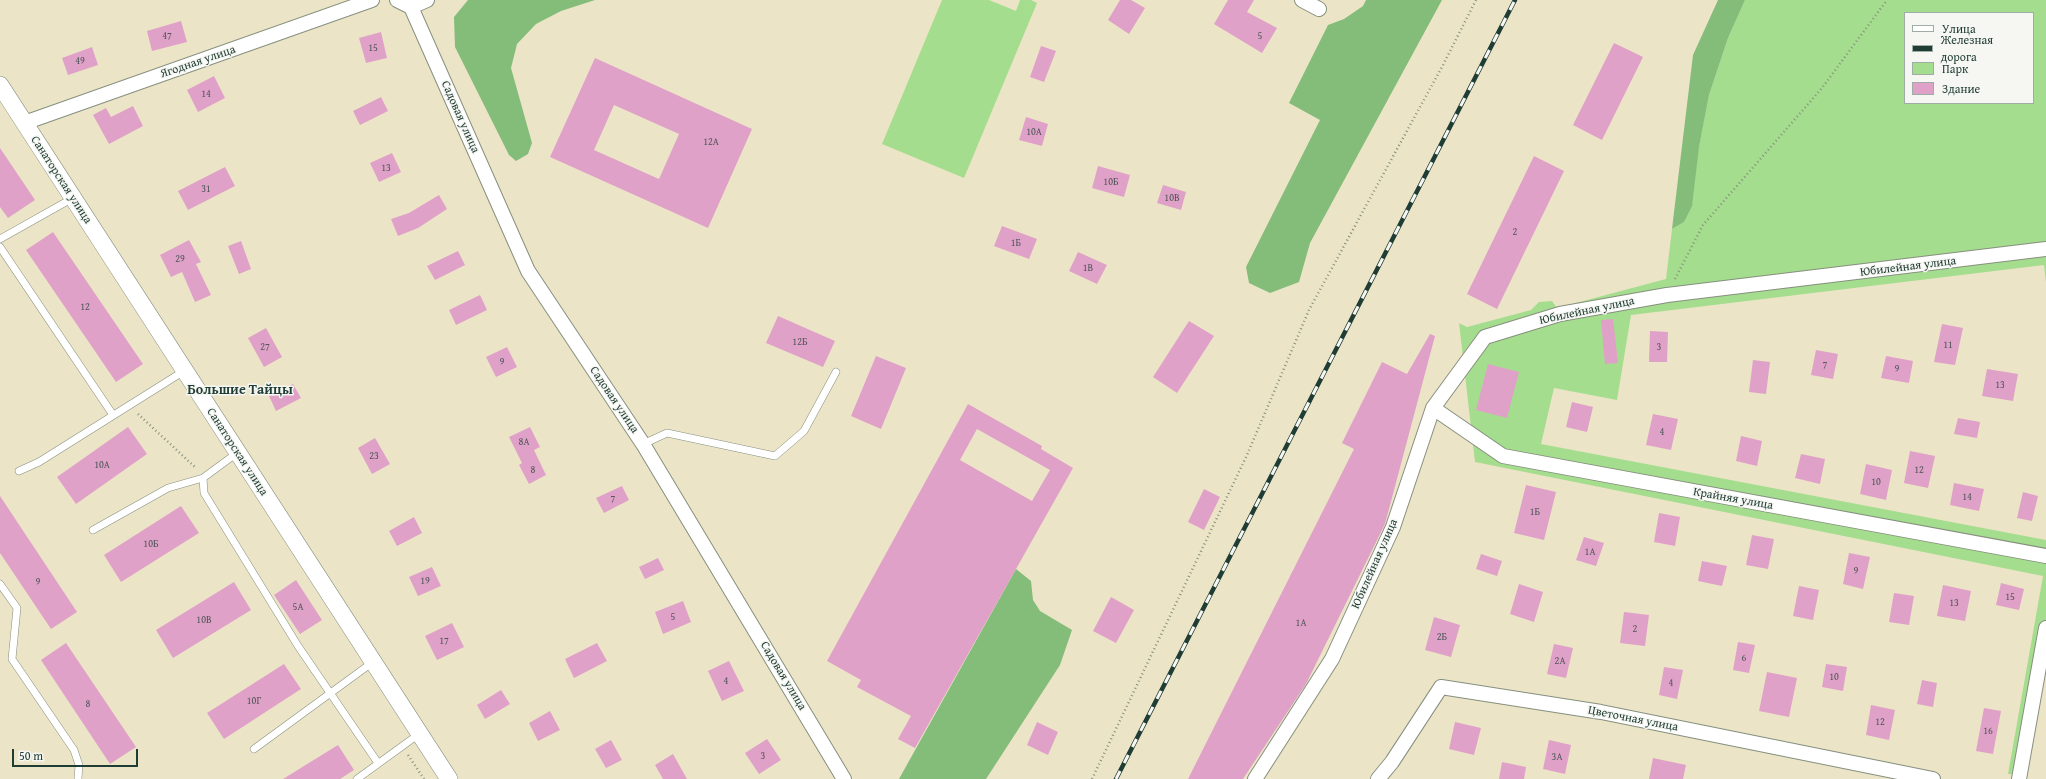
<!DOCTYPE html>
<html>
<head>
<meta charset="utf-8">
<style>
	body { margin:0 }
	#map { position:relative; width:2046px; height:779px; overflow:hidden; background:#ece4c7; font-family:"Gentium Book Plus",serif }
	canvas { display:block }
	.legend { position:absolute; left:1904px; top:12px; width:130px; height:92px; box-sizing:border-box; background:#f6f6f2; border:1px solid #a0aca6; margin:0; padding:5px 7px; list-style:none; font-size:12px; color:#1f3d34 }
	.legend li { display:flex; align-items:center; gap:8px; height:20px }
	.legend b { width:20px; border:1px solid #a0aca6 }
	.scale { position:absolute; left:12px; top:749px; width:126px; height:18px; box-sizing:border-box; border:2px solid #1f3d34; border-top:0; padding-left:5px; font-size:12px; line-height:14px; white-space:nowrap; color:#1f3d34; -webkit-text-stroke:3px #f6f6f2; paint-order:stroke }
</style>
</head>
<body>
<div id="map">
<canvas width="2046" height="779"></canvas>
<ul class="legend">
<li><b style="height:5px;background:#fff"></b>Улица</li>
<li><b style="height:5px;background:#1f3d34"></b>Железная дорога</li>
<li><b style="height:11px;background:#a5dd8e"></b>Парк</li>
<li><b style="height:11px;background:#e0a1c8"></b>Здание</li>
</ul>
<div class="scale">50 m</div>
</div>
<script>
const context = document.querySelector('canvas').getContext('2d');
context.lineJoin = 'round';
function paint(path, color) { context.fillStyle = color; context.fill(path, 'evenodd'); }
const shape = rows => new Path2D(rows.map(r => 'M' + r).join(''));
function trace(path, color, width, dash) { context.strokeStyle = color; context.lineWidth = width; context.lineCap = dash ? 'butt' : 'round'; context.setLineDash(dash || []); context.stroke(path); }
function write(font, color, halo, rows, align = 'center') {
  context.font = font + ' "Gentium Book Plus",serif'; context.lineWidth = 3; context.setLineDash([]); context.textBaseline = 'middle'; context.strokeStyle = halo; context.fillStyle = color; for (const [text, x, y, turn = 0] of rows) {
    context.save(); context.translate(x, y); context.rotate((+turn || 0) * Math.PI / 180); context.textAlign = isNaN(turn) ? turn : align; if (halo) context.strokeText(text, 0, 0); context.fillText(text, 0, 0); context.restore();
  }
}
const green = shape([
	[942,0,989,0,1016,11,1020,0,1031,0,1037,3,964,178,882,144],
	[1745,0,2046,0,2046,282,2044,265,1631,315,1617,400,1554,388,1541,444,2046,540,2046,666,2026,775,2008,774,2043,576,1475,462,1459,323,1467,327,1531,310,1539,302,1552,301,1557,308,1666,279,1672,229,1684,222,1709,95,1728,38],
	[1905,13,2033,13,2033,103,1905,103]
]);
const forest = shape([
	[468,0,595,0,561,11,536,24,517,44,511,68,532,143,528,154,516,161,509,155,455,47,454,17],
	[1366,0,1442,0,1310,243,1299,282,1270,293,1249,283,1246,267,1320,120,1289,103,1328,25,1344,19,1363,6],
	[1718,0,1745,0,1728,38,1709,95,1699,147,1692,206,1684,222,1672,229,1693,55],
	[1016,569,1031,581,1033,600,1040,611,1072,630,1060,665,986,779,899,779]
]);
const building = shape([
	[1120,0,1131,0,1145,8,1129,34,1108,20],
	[1228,0,1254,0,1247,12,1277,28,1262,53,1214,24],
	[181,21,187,42,152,51,147,31],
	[381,32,387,58,366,63,359,38],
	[1614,43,1643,57,1602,140,1573,125],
	[1041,46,1056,51,1044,82,1030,77],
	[92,47,98,65,68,75,62,58],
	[595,58,752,129,708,228,550,157],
	[614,105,679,134,659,179,594,150],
	[214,76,225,98,198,112,187,90],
	[381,97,388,111,360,125,353,111],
	[133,106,143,126,109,144,93,115,106,108,111,117],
	[1026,117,1048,124,1042,146,1019,140],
	[0,148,35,200,8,218,0,207],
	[392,153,401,172,379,182,370,163],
	[1534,156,1564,171,1497,309,1467,294],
	[1098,166,1130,175,1124,197,1092,188],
	[225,167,235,186,188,210,178,191],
	[1163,185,1186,192,1181,210,1157,203],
	[439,195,447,209,418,228,398,236,391,219,409,213],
	[1002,226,1037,239,1029,259,994,246],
	[53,232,143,364,116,382,26,250],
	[189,240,201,262,196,264,211,295,195,302,182,272,171,277,160,255],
	[241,241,251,269,239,274,228,246],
	[458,251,465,265,435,280,427,266],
	[1078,252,1107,265,1097,284,1069,271],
	[480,295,487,310,456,325,449,310],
	[778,316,835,341,823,367,766,343],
	[1613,319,1618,363,1605,364,1601,320],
	[1189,321,1214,336,1177,393,1153,377],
	[1942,324,1963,328,1955,365,1934,362],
	[266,328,282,357,264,367,248,338],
	[1650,331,1668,332,1667,362,1649,362],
	[1430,334,1435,336,1385,524,1306,684,1243,779,1188,779,1354,449,1342,443,1382,362,1407,374],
	[507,347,517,367,496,377,486,357],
	[1816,350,1838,354,1833,379,1811,375],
	[876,356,906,368,881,429,851,416],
	[1886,356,1913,361,1909,383,1881,378],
	[1753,360,1770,362,1766,394,1749,392],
	[1488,364,1519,372,1507,418,1476,410],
	[1987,369,2018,374,2013,401,1982,396],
	[293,384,301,398,276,411,269,396],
	[1572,402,1593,407,1587,432,1566,427],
	[968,404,1042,446,1041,449,1073,468,915,748,898,739,911,716,857,687,861,680,827,661],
	[977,429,1050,470,1032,501,960,460],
	[1653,414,1678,419,1671,450,1646,445],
	[1958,418,1980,422,1977,438,1954,434],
	[128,427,147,454,76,504,57,477],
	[530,427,540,447,534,450,546,475,529,484,519,465,522,463,509,437],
	[1741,436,1762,441,1757,466,1736,461],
	[375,438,390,464,372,474,358,448],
	[1910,451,1935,456,1928,488,1904,483],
	[1801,454,1825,459,1820,484,1795,478],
	[1866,464,1892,470,1886,500,1860,494],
	[1954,483,1984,489,1979,511,1950,505],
	[1526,485,1556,492,1544,540,1514,533],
	[622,486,629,500,604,513,596,498],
	[1204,489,1220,497,1204,530,1188,522],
	[2023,492,2038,496,2032,521,2017,518],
	[0,496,77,612,51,629,0,553],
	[181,506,199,533,121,582,104,555],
	[1659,513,1680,517,1675,546,1654,542],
	[414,517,422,533,397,546,389,531],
	[1752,535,1774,539,1768,569,1746,565],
	[1584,537,1604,543,1596,566,1576,560],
	[1849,553,1870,557,1863,589,1843,584],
	[1481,554,1502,561,1497,576,1476,569],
	[658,558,664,570,645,579,639,567],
	[1702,561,1727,566,1722,586,1698,581],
	[432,567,441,586,418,596,409,577],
	[296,580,322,620,300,634,274,595],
	[234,582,251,610,173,658,156,630],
	[2001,583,2024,589,2019,610,1996,605],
	[1519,584,1543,592,1534,622,1510,614],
	[1943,585,1971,591,1965,621,1937,616],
	[1799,586,1819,590,1813,620,1793,616],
	[1894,593,1914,596,1909,625,1889,622],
	[1111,597,1134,610,1116,643,1093,631],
	[683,601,691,622,663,634,655,612],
	[1624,612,1649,615,1645,646,1620,643],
	[1434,617,1460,625,1451,657,1425,650],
	[452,623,464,647,437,660,425,636],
	[1738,642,1755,645,1749,673,1733,670],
	[66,643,136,747,110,764,41,660],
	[597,643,607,661,574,678,565,659],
	[1554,644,1573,648,1566,678,1547,674],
	[729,661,744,691,722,701,708,671],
	[284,664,301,689,224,739,207,713],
	[1826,664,1847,667,1843,691,1822,687],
	[1664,667,1683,670,1677,699,1659,695],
	[1767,672,1797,678,1789,717,1759,711],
	[1922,680,1937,683,1933,707,1917,704],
	[501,690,510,704,485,719,477,705],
	[1871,705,1895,710,1889,740,1866,735],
	[1984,708,2001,711,1993,754,1976,751],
	[550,711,560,730,538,741,529,723],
	[1037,722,1058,732,1048,755,1027,745],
	[1455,722,1481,728,1474,755,1449,749],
	[767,739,781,760,759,774,745,753],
	[611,740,622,760,606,768,595,749],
	[1549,740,1571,745,1565,774,1543,769],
	[338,745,354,770,340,779,283,779],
	[673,754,687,779,663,779,655,765],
	[1653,758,1686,765,1683,779,1649,779],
	[1502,762,1526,767,1524,779,1499,779]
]);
const path = shape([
	[1675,279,1703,225,1822,88,1887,0],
	[138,414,196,468],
	[408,755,424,779],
	[1092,779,1247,455,1309,310,1443,65,1476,0]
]);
const service = shape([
	[0,239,73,198],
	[0,247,113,415],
	[643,444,667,433,775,456,804,431,836,372],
	[237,453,203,478,204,493,298,646,378,763],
	[19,471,39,462,184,371],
	[93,530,168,488,203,478],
	[0,584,17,608,12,659,74,750,79,765,78,779],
	[254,749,373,662],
	[357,779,419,734]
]);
const minor = shape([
	[397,0,411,7],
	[1302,0,1319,9],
	[411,7,528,271,643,444,844,779],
	[411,7,427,0],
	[24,123,372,0],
	[1433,408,1503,456,2046,556],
	[1255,779,1332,659,1393,527,1433,408,1485,337,1560,314,1667,295,2046,249],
	[1378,779,1392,762,1441,687,1601,712,1933,779],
	[2019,779,2046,628]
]);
const tertiary = shape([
	[0,85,449,779]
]);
const rail = shape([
	[1116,779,1515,0]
]);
const numberNames = [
	["47",167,36],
	["5",1260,36],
	["15",373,48],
	["49",80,61],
	["14",206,94],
	["10А",1034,132],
	["12А",711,142],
	["13",386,168],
	["10Б",1111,182],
	["31",206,189],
	["10В",1172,198],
	["2",1515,232],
	["1Б",1016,243],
	["29",180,259],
	["1В",1088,268],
	["12",85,307],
	["12Б",800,342],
	["11",1948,345],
	["27",265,347],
	["3",1659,347],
	["9",502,362],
	["7",1825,365],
	["9",1897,369],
	["13",2000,385],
	["4",1662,432],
	["8А",524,442],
	["23",374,456],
	["10А",102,465],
	["8",533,470],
	["12",1919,470],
	["10",1876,482],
	["14",1967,497],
	["7",613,499],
	["1Б",1535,512],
	["10Б",151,544],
	["1А",1590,552],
	["9",1856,571],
	["19",425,581],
	["9",38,582],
	["15",2010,597],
	["13",1954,603],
	["5А",298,607],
	["5",673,617],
	["10В",204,620],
	["1А",1301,623],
	["2",1635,629],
	["2Б",1442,637],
	["17",444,641],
	["6",1744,658],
	["2А",1560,661],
	["10",1834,677],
	["4",726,681],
	["4",1671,683],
	["10Г",254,701],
	["8",88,704],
	["12",1880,722],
	["16",1988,731],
	["3",763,756],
	["3А",1557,757]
];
const streetNames = [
	["Ягодная улица",198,62,-19],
	["Садовая улица",460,117,66],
	["Санаторская улица",61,180,57],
	["Юбилейная улица",1908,267,-7],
	["Юбилейная улица",1587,311,-12],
	["Садовая улица",614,400,56],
	["Санаторская улица",237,452,57],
	["Крайняя улица",1733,499,10],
	["Юбилейная улица",1375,564,-66],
	["Садовая улица",783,676,59],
	["Цветочная улица",1633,719,11]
];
const quarterNames = [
	["Большие Тайцы",240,390]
];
paint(green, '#a5dd8e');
paint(forest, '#84bc79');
paint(building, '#e0a1c8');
trace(service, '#86907e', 8);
trace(minor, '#86907e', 16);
trace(tertiary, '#86907e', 18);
trace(path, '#86907e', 2.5, [1, 3]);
trace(service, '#fff', 7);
trace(minor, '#fff', 14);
trace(tertiary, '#fff', 17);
trace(rail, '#1f3d34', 4.5);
trace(rail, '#f6f6f2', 3, [9]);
write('10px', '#4f5659', null, numberNames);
write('12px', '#1f3d34', '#f6f6f2', streetNames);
write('bold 14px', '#1f3d34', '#f6f6f2', quarterNames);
</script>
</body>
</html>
